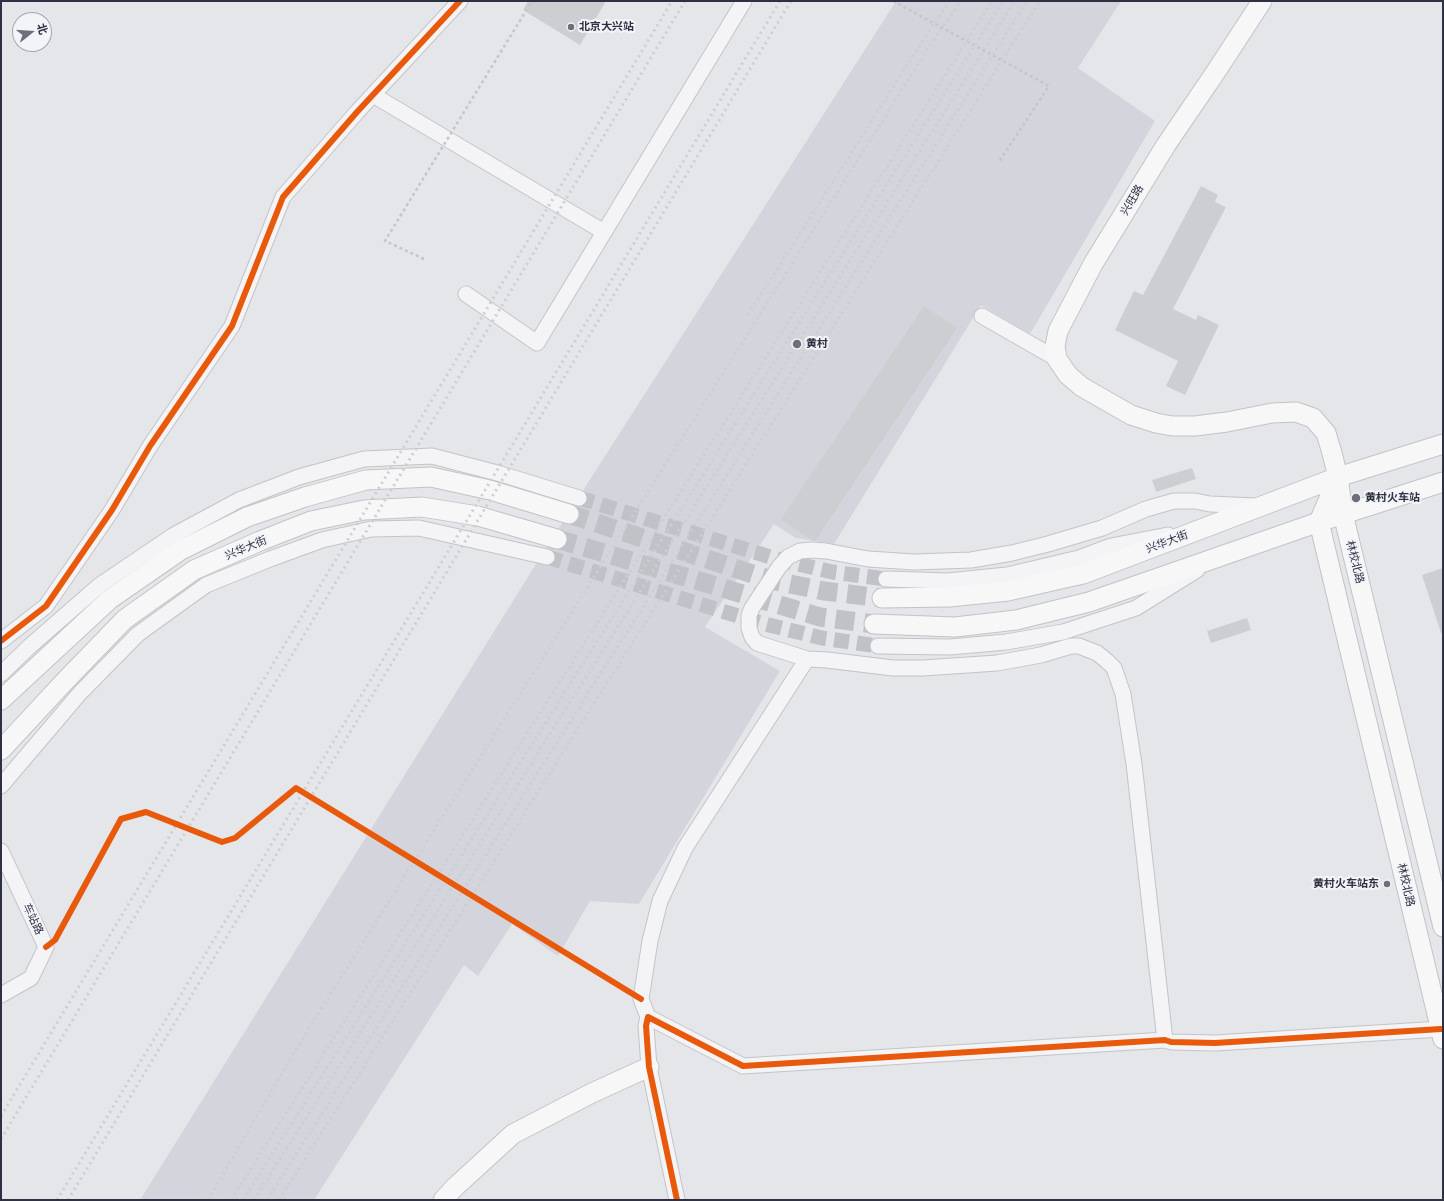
<!DOCTYPE html>
<html>
<head>
<meta charset="utf-8">
<style>
	body { margin:0 }
	#map { position:relative; width:1444px; height:1201px; overflow:hidden; background:#e5e6e9; font-family:"Asap Condensed","Noto Sans SC",sans-serif }
	canvas { display:block }
	.frame { position:absolute; inset:0; border:2px solid #2d3141; pointer-events:none }
	.north { position:absolute; left:12px; top:12px; width:40px; height:40px; box-sizing:border-box; background:#f3f4f8; border:1px solid #a4a6af; border-radius:50%; rotate:73deg; font-size:11px; font-weight:700; line-height:16px; text-align:center; color:#2d3141 }
	.north::after { content:''; display:block; margin:auto; width:14px; height:18px; background:#6d707c; clip-path:polygon(50% 0,100% 100%,50% 72%,0 100%) }
</style>
</head>
<body>
<div id="map">
<canvas width="1444" height="1201"></canvas>
<div class="frame"></div>
<div class="north">北</div>
</div>
<script>
const context = document.querySelector('canvas').getContext('2d');
context.lineJoin = 'round';
function paint(path, color) { context.fillStyle = color; context.fill(path, 'evenodd'); }
const shape = rows => new Path2D(rows.map(r => 'M' + r).join(''));
function trace(path, color, width, dash) { context.strokeStyle = color; context.lineWidth = width; context.lineCap = dash ? 'butt' : 'round'; context.setLineDash(dash || []); context.stroke(path); }
function write(font, color, halo, rows, align = 'center') {
  context.font = font + ' "Asap Condensed","Noto Sans SC",sans-serif'; context.lineWidth = 4; context.setLineDash([]); context.textBaseline = 'middle'; context.strokeStyle = halo; context.fillStyle = color; for (const [text, x, y, turn = 0] of rows) {
    context.save(); context.translate(x, y); context.rotate((+turn || 0) * Math.PI / 180); context.textAlign = isNaN(turn) ? turn : align; if (halo) context.strokeText(text, 0, 0); context.fillText(text, 0, 0); context.restore();
  }
}
const built = shape([
	[896,1,1121,1,1078,68,1155,121,1030,334,981,305,834,544,796,538,774,524,705,627,780,671,639,904,590,901,558,956,512,924,478,976,464,965,314,1200,140,1200,536,564]
]);
const building = shape([
	[528,1,606,1,580,45,523,10],
	[1201,186,1218,195,1215,202,1226,207,1173,309,1196,320,1198,315,1219,325,1185,395,1166,386,1178,361,1115,330,1134,291,1143,295],
	[924,306,957,328,815,541,813,541,781,519],
	[1192,468,1196,479,1156,492,1152,480],
	[1443,568,1443,633,1441,633,1422,575],
	[1247,618,1251,630,1211,643,1207,631]
]);
const minorTunnel = shape([
	[579,498,777,559,832,572,886,579],
	[547,557,761,623,822,638,878,646]
]);
const majorTunnel = shape([
	[569,514,771,580,824,591,882,598],
	[557,539,820,617,874,624]
]);
const minor = shape([
	[373,95,604,232],
	[466,294,537,343,744,1],
	[982,316,1057,359],
	[886,579,948,581,1007,575,1079,558,1111,546,1168,535],
	[1,641,46,606,112,510,150,446,232,326,283,197,357,112,460,1],
	[878,646,950,647,1006,642,1063,632,1136,608,1197,570],
	[807,659,685,848,660,901,650,941,641,999,648,1017,743,1066,1165,1040,1171,1042,1215,1043,1441,1029],
	[1,674,30,646,100,585,174,535,239,500,299,477,364,459,432,456,501,474,579,498],
	[1,786,80,693,138,634,206,585,270,559,322,540,371,529,419,528,547,557],
	[1,851,46,947,31,978,1,995],
	[648,1017,646,1026,649,1067,677,1200],
	[1165,1040,1134,764,1123,694,1114,668,1107,661,1097,653,1079,646,1071,646,1041,655,997,663,923,668,893,668,827,660,807,659,757,643,752,637,749,628,749,615,752,608,779,567,788,557,800,551,811,550,826,551,868,559,914,562,971,560,1012,553,1048,544,1102,528,1146,509,1174,501,1195,501,1210,504,1256,506]
]);
const major = shape([
	[1262,1,1215,73,1166,145,1093,264,1058,331,1055,346,1057,359,1068,375,1082,387,1131,415,1156,423,1172,426,1195,426,1227,422,1272,413,1296,412,1313,418,1326,433,1332,453,1338,477,1343,514,1443,927],
	[1319,522,1443,1039],
	[1319,522,1338,477],
	[882,598,950,597,1008,591,1083,574,1338,477,1443,444],
	[874,624,955,627,1016,620,1089,602,1319,522,1443,482],
	[1,700,110,599,181,550,247,517,305,497,366,480,431,477,490,490,569,514],
	[1,750,65,681,125,619,194,570,260,541,311,521,364,510,422,507,478,516,557,539],
	[443,1200,455,1187,513,1134,592,1093,649,1067]
]);
const rail = shape([
	[748,315,930,29,950,1],
	[1,1116,672,1],
	[1,1139,685,1],
	[57,1200,780,1],
	[68,1200,791,1],
	[208,1200,295,1051,384,909,938,33,961,1],
	[231,1200,992,1],
	[243,1200,1003,1],
	[254,1200,1015,1],
	[267,1200,1027,1],
	[279,1200,1040,1]
]);
const pathBridge = shape([
	[893,1,1049,86,998,163],
	[424,259,385,241,532,1]
]);
const cycleway = shape([
	[1,641,46,606,112,510,150,446,232,326,283,197,357,112,460,1],
	[46,947,55,940,121,819,146,812,222,842,235,838,296,788,641,999],
	[677,1200,649,1067,646,1026,648,1017,743,1066,1165,1040,1171,1042,1215,1043,1441,1029]
]);
const markers = [
	[571,27,4,"#6d707c"],
	[797,344,5,"#6d707c"],
	[1356,498,5,"#6d707c"],
	[1387,884,4,"#6d707c"]
];
const poiNames = [
	["北京大兴站",579,27],
	["黄村",806,344],
	["黄村火车站",1365,498],
	["黄村火车站东",1379,884,"right"]
];
const streetNames = [
	["兴旺路",1132,200,-59],
	["兴华大街",1167,542,-21],
	["兴华大街",246,548,-23],
	["林校北路",1355,562,76],
	["林校北路",1406,885,77],
	["车站路",33,919,65]
];
paint(built, '#d4d5dc');
paint(building, '#cdced1');
trace(minorTunnel, '#c0c2c7', 15, [15, 8]);
trace(majorTunnel, '#c0c2c7', 19, [19, 10]);
trace(minor, '#c3c4c7', 17);
trace(major, '#c2c3c6', 21);
trace(minor, '#f4f4f6', 15);
trace(major, '#f7f7f8', 19);
trace(rail, '#cdced1', 3, [2, 4]);
trace(pathBridge, '#c5c6c9', 2.5, [3, 3]);
trace(cycleway, '#e8590c', 6);
for (const [x, y, r, color] of markers) { const dot = new Path2D(); dot.arc(x, y, r, 0, 2 * Math.PI); context.fillStyle = color; context.fill(dot); trace(dot, '#f3f4f8', 1.5); }
write('bold 11px', '#2d3141', '#f3f4f8', poiNames, 'left');
write('11px', '#2d3141', '#f3f4f8', streetNames);
</script>
</body>
</html>
